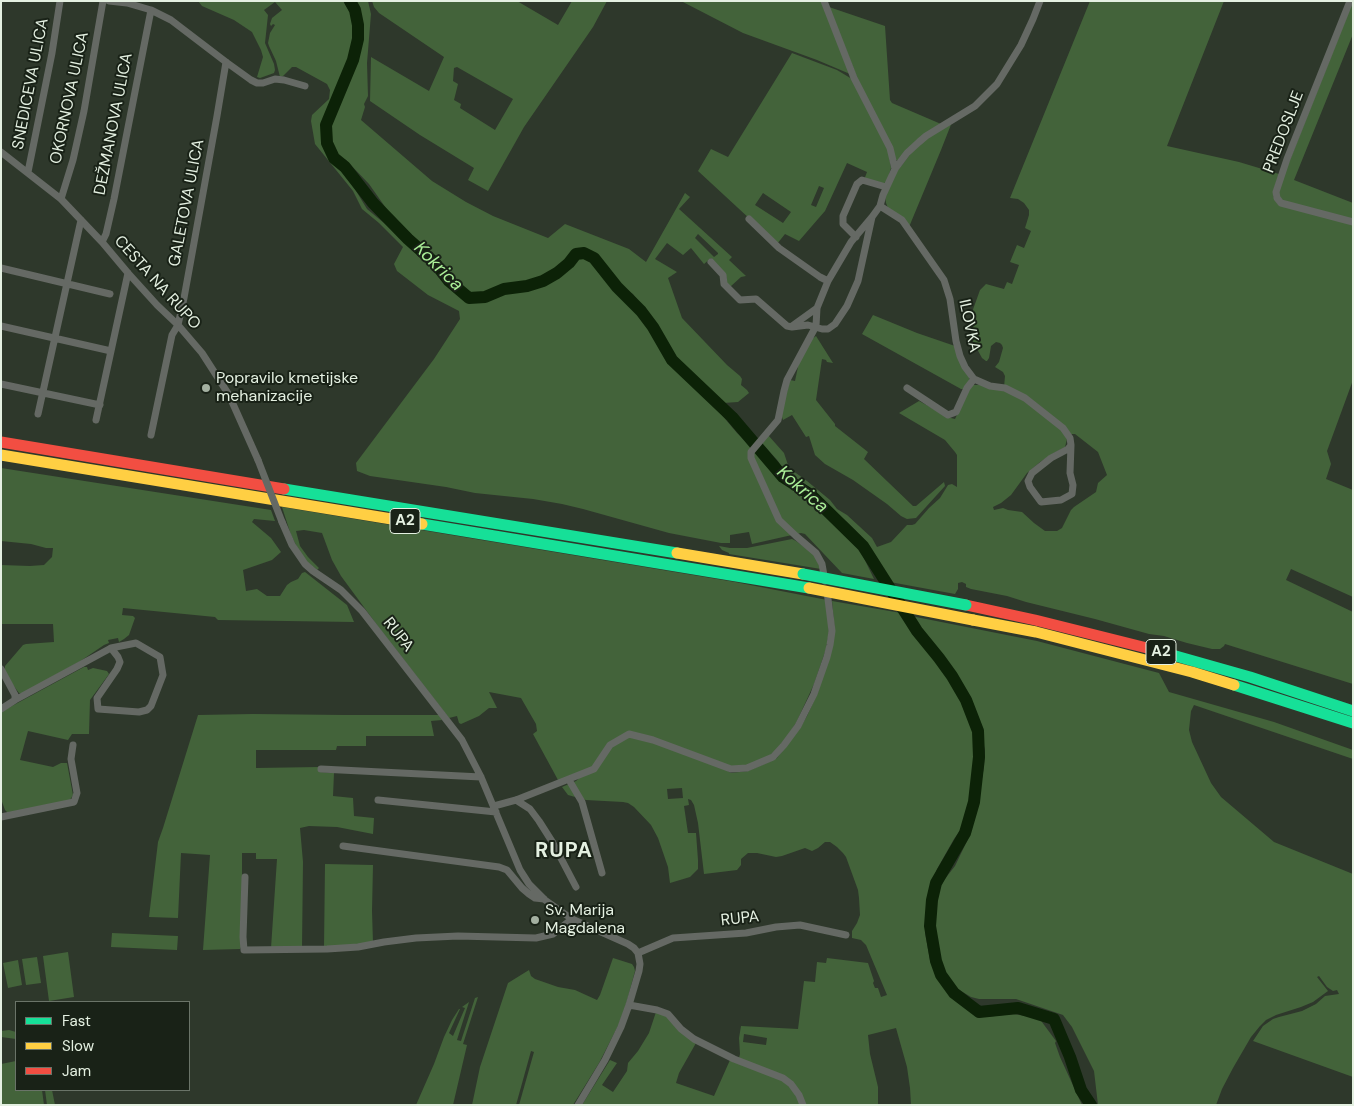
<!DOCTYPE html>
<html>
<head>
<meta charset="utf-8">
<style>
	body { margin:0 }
	#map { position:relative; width:1354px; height:1106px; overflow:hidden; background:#2e382b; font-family:"DM Sans",sans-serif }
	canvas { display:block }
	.frame { position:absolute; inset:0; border:2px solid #e4f0e1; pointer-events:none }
	.legend { position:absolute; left:15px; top:1001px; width:175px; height:90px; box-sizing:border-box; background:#192217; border:1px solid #6a7468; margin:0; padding:6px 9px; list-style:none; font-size:15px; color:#e4f0e1 }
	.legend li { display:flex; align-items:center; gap:10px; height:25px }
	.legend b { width:25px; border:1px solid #6a7468 }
</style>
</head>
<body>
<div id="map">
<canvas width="1354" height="1106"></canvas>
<div class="frame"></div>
<ul class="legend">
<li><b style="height:6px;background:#16e098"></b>Fast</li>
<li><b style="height:6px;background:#ffcf43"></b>Slow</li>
<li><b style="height:6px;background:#f24e42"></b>Jam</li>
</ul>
</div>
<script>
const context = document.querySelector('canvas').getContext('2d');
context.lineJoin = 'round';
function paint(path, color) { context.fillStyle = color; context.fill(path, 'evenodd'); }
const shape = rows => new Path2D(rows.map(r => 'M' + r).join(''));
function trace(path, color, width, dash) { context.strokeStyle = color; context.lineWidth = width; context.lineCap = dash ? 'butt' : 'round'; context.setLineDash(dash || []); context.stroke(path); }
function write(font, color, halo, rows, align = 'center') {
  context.font = font + ' "DM Sans",sans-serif'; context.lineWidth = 4; context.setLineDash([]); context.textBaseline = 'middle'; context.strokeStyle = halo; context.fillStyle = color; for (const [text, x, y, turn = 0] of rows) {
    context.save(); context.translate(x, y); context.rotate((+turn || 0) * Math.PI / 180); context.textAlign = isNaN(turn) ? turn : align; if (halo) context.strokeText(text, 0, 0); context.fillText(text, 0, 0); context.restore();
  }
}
const green = shape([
	[198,1,343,1,353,17,354,25,353,52,339,84,322,127,322,143,334,163,347,176,367,209,407,242,417,248,434,264,447,283,466,298,474,302,487,300,509,292,526,290,543,284,559,275,577,257,581,256,591,260,620,294,628,305,646,323,671,365,716,408,737,433,759,454,774,473,784,483,805,497,849,539,860,550,874,579,842,573,805,534,801,533,752,544,749,532,730,535,730,543,721,543,669,533,583,509,562,504,533,499,475,493,446,487,370,476,357,471,356,463,434,359,460,319,459,311,428,295,397,271,394,264,403,247,379,223,362,209,353,191,315,144,311,121,312,115,329,99,330,90,327,84,296,67,292,67,283,76,280,77,276,61,269,46,268,43,270,33,275,25,273,24,271,26,270,24,272,18,282,10,275,2,264,10,268,15,265,43,274,64,275,70,274,73,260,78,257,77,263,57,261,50,252,32,234,20,202,6],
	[355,1,368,1,371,14,367,63,368,96,364,104,365,107,361,120,432,181,466,202,493,216,548,238,565,224,629,249,646,262,685,193,690,197,679,209,732,257,729,260,746,276,741,277,730,287,727,283,726,276,711,258,704,264,691,248,683,255,667,243,655,259,677,272,668,278,682,318,727,365,740,376,742,379,741,385,747,390,749,393,738,402,723,403,674,357,665,343,658,326,633,294,618,283,601,260,591,253,583,250,576,251,569,256,565,263,552,274,541,279,494,288,484,294,470,295,450,280,435,256,393,218,369,184,346,160,337,155,334,149,329,136,330,123,341,93,348,81,354,68,361,40,360,15,358,6],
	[698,234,718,253,718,254,714,257,695,238],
	[372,1,517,1,558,25,572,1,607,1,593,27,524,127,488,191,468,180,474,168,420,135,370,101,371,57,429,91,444,57,379,13,374,7],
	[457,67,513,99,495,130,460,108,461,104,454,100,458,84,453,81,454,68],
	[681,1,821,1,850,74,817,60,743,33],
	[1090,1,1224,1,1167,146,1239,162,1279,174,1273,192,1273,196,1278,204,1286,207,1353,224,1353,380,1327,451,1331,464,1326,479,1353,490,1353,597,1291,569,1286,580,1353,612,1353,684,1225,644,1224,646,1220,649,1212,649,1187,643,1164,636,1149,634,1095,619,1026,602,1007,596,971,589,966,587,966,584,962,582,958,583,958,589,955,594,890,582,869,546,860,535,847,522,836,515,812,492,789,477,785,472,778,461,761,442,768,435,784,453,789,468,807,481,830,500,837,509,847,515,872,538,877,547,891,542,907,525,912,525,915,524,929,508,940,498,948,485,952,484,957,487,957,455,955,452,945,440,899,413,919,401,951,418,955,419,969,390,973,385,981,385,991,388,1004,390,1024,400,1064,432,1067,439,1065,447,1054,453,1040,462,1027,473,1011,495,1001,503,993,507,994,510,1003,508,1008,510,1022,512,1034,523,1045,531,1057,531,1062,528,1071,510,1074,507,1096,492,1098,483,1107,475,1098,452,1075,434,1071,434,1065,427,1025,397,1008,387,1004,387,1005,376,1003,372,995,367,999,362,1003,348,1002,345,1000,343,996,342,991,346,989,358,987,361,986,361,982,358,971,338,974,322,971,315,980,290,986,284,1004,289,1007,282,1012,284,1019,265,1010,262,1017,245,1024,248,1031,231,1025,228,1029,215,1029,210,1024,203,1018,199,1010,198],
	[1353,1,1353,34,1294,180,1353,203,1353,220,1287,203,1280,198,1278,190],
	[829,7,885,26,890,100,892,103,941,124,898,160,896,160,864,95],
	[792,53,837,70,852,79,888,149,891,168,887,182,881,184,864,180,867,172,847,163,825,211,818,219,799,241,785,234,777,244,698,171,711,149,728,157],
	[819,186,824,188,816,207,811,205],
	[763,193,791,212,783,223,755,205],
	[952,122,941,150,909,227,888,208,886,203,885,196,895,174,912,152,926,139],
	[873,315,917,333,955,346,969,374,969,382,964,389,961,389,862,334],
	[816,336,833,363,827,362,826,360,822,359,816,400,835,424,835,426,868,452,864,459,913,506,916,506,944,482,945,486,916,518,907,519,901,516,887,504,853,480,825,464,815,455,809,436,806,437,792,415,783,420,781,414,790,380,795,381,799,362,812,339],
	[1,468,271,510,275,521,254,519,252,522,271,538,281,552,272,560,243,570,246,591,257,589,267,596,280,596,287,585,291,582,298,579,302,573,305,572,347,605,354,622,218,620,215,617,123,608,122,615,133,616,135,618,129,635,124,639,119,642,118,638,108,640,109,643,104,645,79,662,23,693,19,693,13,685,5,672,5,666,23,645,26,644,54,642,53,624,1,624,1,565,30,566,44,565,52,557,53,548,46,548,31,544,1,541],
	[282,507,735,582,827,600,829,632,826,649,814,684,796,723,780,747,769,756,746,766,726,770,731,773,748,771,762,765,777,758,800,728,807,716,818,692,835,632,832,601,901,613,927,649,938,658,950,677,964,701,976,731,977,740,971,801,966,816,961,829,954,839,937,869,929,890,925,922,925,933,930,960,937,976,952,996,977,1016,985,1017,1013,1014,1039,1018,1056,1041,1055,1043,1060,1057,1082,1105,911,1105,910,1088,907,1067,896,1028,868,1035,870,1054,878,1087,878,1105,806,1105,795,1085,739,1058,740,1054,739,1038,741,1026,798,1029,804,981,815,982,817,962,826,963,827,958,868,963,874,981,873,983,875,988,878,988,881,997,887,995,866,945,861,940,852,938,852,931,857,923,860,915,859,898,858,890,846,857,843,853,837,847,830,842,825,842,818,848,812,851,805,848,782,856,776,857,757,853,748,853,741,859,741,865,737,870,704,874,698,823,694,805,691,800,688,799,689,805,684,806,688,833,696,833,698,860,698,869,690,877,670,883,668,867,658,838,651,825,634,807,628,803,623,802,586,800,568,795,562,787,576,781,579,778,558,780,533,734,537,731,536,724,521,698,489,692,497,708,489,708,479,716,461,724,459,723,457,716,449,718,380,629,341,576,332,560,322,533,304,530,296,531,300,546,308,557,319,568,317,570,307,562,298,549,291,535],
	[682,788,683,798,668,799,667,789],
	[744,1034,767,1038,766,1045,743,1042],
	[792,539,796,541,814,554,821,569,729,554,729,553,722,550,719,546,730,548,747,548],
	[911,616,1037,641,1159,673,1169,692,1274,722,1353,750,1353,759,1194,705,1191,711,1189,730,1192,742,1211,783,1221,797,1274,842,1353,874,1353,1077,1253,1041,1263,1026,1273,1019,1279,1017,1302,1011,1316,1004,1325,996,1339,994,1337,990,1333,991,1327,987,1319,976,1317,977,1328,991,1313,1002,1301,1007,1276,1015,1266,1020,1260,1026,1251,1037,1233,1068,1222,1089,1216,1105,1098,1105,1094,1071,1072,1027,1063,1015,1016,999,979,999,971,997,956,988,945,973,939,959,937,944,935,915,935,900,939,889,944,880,955,866,967,841,975,818,984,767,985,750,980,730,963,689,948,667,930,645],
	[84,667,87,667,88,670,93,668,107,671,109,674,90,700,89,734,72,734,68,740,28,731,20,760,53,767,61,763,67,763,73,795,70,800,8,813,5,810,1,799,1,712],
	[253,714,345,715,439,715,442,720,431,721,434,736,366,736,366,746,337,746,336,750,256,750,256,768,319,767,319,772,334,773,333,796,353,798,354,816,374,818,373,834,337,827,309,826,300,828,303,862,302,948,271,948,277,859,256,859,256,853,242,853,242,945,240,949,203,950,210,855,181,853,178,918,149,917,158,842,163,828,198,715],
	[325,864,373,865,372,911,373,943,324,948],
	[112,933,178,936,177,950,111,947],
	[68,952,74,997,49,1001,43,956],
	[37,957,41,983,26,985,22,959],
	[613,958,632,964,634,967,635,971,625,1008,618,1026,599,1063,573,1105,519,1105,534,1052,531,1051,516,1105,472,1105,480,1067,508,983,529,970,531,976,535,979,558,987,575,990,597,1000,600,995],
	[18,960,22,985,8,988,3,963],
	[478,997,463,1044,467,1045,453,1105,416,1105,434,1064,444,1037,452,1020,459,1009,460,1009,449,1033,453,1036,465,1008,462,1007,469,1002,457,1040,461,1041,475,998],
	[656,1012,666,1016,696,1043,679,1073,676,1083,714,1096,730,1060,782,1080,793,1090,801,1105,582,1105,610,1060,617,1063,602,1085,613,1092,627,1071,628,1063,638,1051,649,1033],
	[9,1030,16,1032,16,1039,1,1037,1,1031],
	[16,1061,16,1090,42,1090,44,1105,1,1105,1,1064],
	[45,1090,52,1090,55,1105,47,1105]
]);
const river = shape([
	[350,1,355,10,358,25,358,39,353,60,326,125,327,143,334,158,345,167,373,203,408,239,435,263,449,281,469,298,485,297,504,289,527,286,543,281,557,273,569,263,576,254,584,253,594,258,617,287,641,311,653,327,672,360,732,417,783,477,811,495,863,546,917,631,939,658,952,676,966,700,978,731,979,757,974,802,965,833,936,883,932,900,930,926,936,961,941,975,954,993,979,1012,1018,1008,1054,1019,1070,1057,1081,1090,1091,1105]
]);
const street = shape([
	[109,1,127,3,151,10,171,20,226,62,251,80,257,83,263,83,275,79,284,80,305,86],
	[824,1,854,78,890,148,895,169],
	[1350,1,1287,159,1276,192,1277,198,1281,203,1353,222],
	[1,152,61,199,102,242,128,273,157,305,178,325,202,353,229,395,258,460],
	[28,172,52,53,60,1],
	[61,199,73,160,84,111,103,1],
	[880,206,902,220,944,280,950,299,956,341,960,356,965,367,974,379,967,388,956,412,948,415,907,388],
	[749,219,779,248,820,277,828,281],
	[856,237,843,224,843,216,857,184,862,180,886,187],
	[102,242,106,234,114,199,151,10],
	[711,262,723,275,724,284,740,300,756,299,787,326,792,327,808,325,822,329,828,329,835,324,847,306,858,281,872,217,880,206,883,195,895,169,907,153,919,142,926,136,975,106,997,84,1021,45,1033,19,1040,1],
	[1,268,110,294],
	[1,326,111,351],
	[792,326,817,308],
	[974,379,990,386,1005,388,1025,398,1063,428,1070,438,1071,445,1068,449,1051,458,1032,473,1028,481,1030,487,1041,502,1061,500,1072,494,1073,485,1070,473,1071,445],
	[1,384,100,405],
	[38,414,81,220],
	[96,420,128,273],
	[151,435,172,335,178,325,184,298,217,116,226,62],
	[282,522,292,545,305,564,313,571,341,590,362,611,462,740,481,777,515,858,520,870,529,884,545,900,572,919,628,944,634,948,638,953,640,964,639,971,629,1005,621,1027,605,1060,578,1105],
	[825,581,822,564,816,553,796,536,779,520,751,458,751,452,778,420,784,391,787,380,816,326,817,308,828,281,851,242,872,217],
	[1,669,15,695,15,700,1,709],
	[15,700,111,648,118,657,120,662,117,669,97,698,98,709,139,712,147,710,151,706,163,675,160,657,136,643,111,648],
	[321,769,481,777],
	[569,780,582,802,602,873],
	[378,800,496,812],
	[516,800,530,809,539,821,553,843,576,887],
	[494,806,516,800,594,769,610,745,629,734,653,740,731,769,747,768,773,757,784,745,798,726,814,694,827,657,830,645,832,631,827,591],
	[1,817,74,802,77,793,71,759,73,745],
	[343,846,499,867,507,870,522,888,529,894,535,898,544,899],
	[245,877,243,937,244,950,327,949,358,947,384,942,416,938,458,936,536,938,553,934,572,919],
	[638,953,673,938,746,933,776,927,800,925,846,935],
	[629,1005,657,1010,668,1014,681,1029,694,1039,734,1059,783,1078,791,1084,799,1095,803,1105]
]);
const fast = shape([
	[284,489,677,553],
	[422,524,809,588],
	[1151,649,1250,677,1353,711],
	[1234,685,1353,723]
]);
const slow = shape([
	[1,455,422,524],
	[677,553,803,574],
	[973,620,1036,632,1192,672,1234,685]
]);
const jam = shape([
	[1,442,284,489],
	[966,605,1035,620,1151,649]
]);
const streetBridge = shape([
	[258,460,282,522]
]);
const fastBridge = shape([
	[803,574,966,605]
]);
const slowBridge = shape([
	[809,588,973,620]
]);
const markers = [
	[206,388,5,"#a4b0a1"],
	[535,920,5,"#a4b0a1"]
];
const shields = [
	[405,521,30],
	[1161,652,30]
];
const shieldNames = [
	["A2",405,521],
	["A2",1161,652]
];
const streetNames = [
	["SNEDICEVA ULICA",31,84,-79],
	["OKORNOVA ULICA",70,98,-78],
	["DEŽMANOVA ULICA",114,124,-79],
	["PREDOSLJE",1284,132,-69],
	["GALETOVA ULICA",187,203,-79],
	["CESTA NA RUPO",157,283,48],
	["ILOVKA",969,326,78],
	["RUPA",398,635,52],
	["RUPA",740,919,-6]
];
const poiNames = [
	["Popravilo kmetijske",216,379],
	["mehanizacije",216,397],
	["Sv. Marija",545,911],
	["Magdalena",545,929]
];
const waterNames = [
	["Kokrica",438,267,45],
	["Kokrica",802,490,41]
];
const districtNames = [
	["RUPA",564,851]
];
paint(green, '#43633a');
trace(river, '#0c2207', 12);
trace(street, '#656964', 7);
trace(fast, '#16e098', 11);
trace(slow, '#ffcf43', 11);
trace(jam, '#f24e42', 11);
trace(streetBridge, '#656964', 7);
trace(fastBridge, '#16e098', 11);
trace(slowBridge, '#ffcf43', 11);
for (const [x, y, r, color] of markers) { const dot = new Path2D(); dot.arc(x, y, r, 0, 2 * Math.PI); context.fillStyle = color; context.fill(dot); trace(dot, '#192217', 2); }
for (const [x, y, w] of shields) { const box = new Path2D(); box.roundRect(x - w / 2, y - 12.5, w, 25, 4); context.fillStyle = '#192217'; context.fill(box); trace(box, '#e4f0e1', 1); }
write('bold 15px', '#e4f0e1', null, shieldNames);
write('16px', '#e4f0e1', '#192217', streetNames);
write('16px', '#e4f0e1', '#192217', poiNames, 'left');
write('italic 18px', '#abef98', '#192217', waterNames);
context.letterSpacing = '1px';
write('bold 21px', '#e4f0e1', '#192217', districtNames);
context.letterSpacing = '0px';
</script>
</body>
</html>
